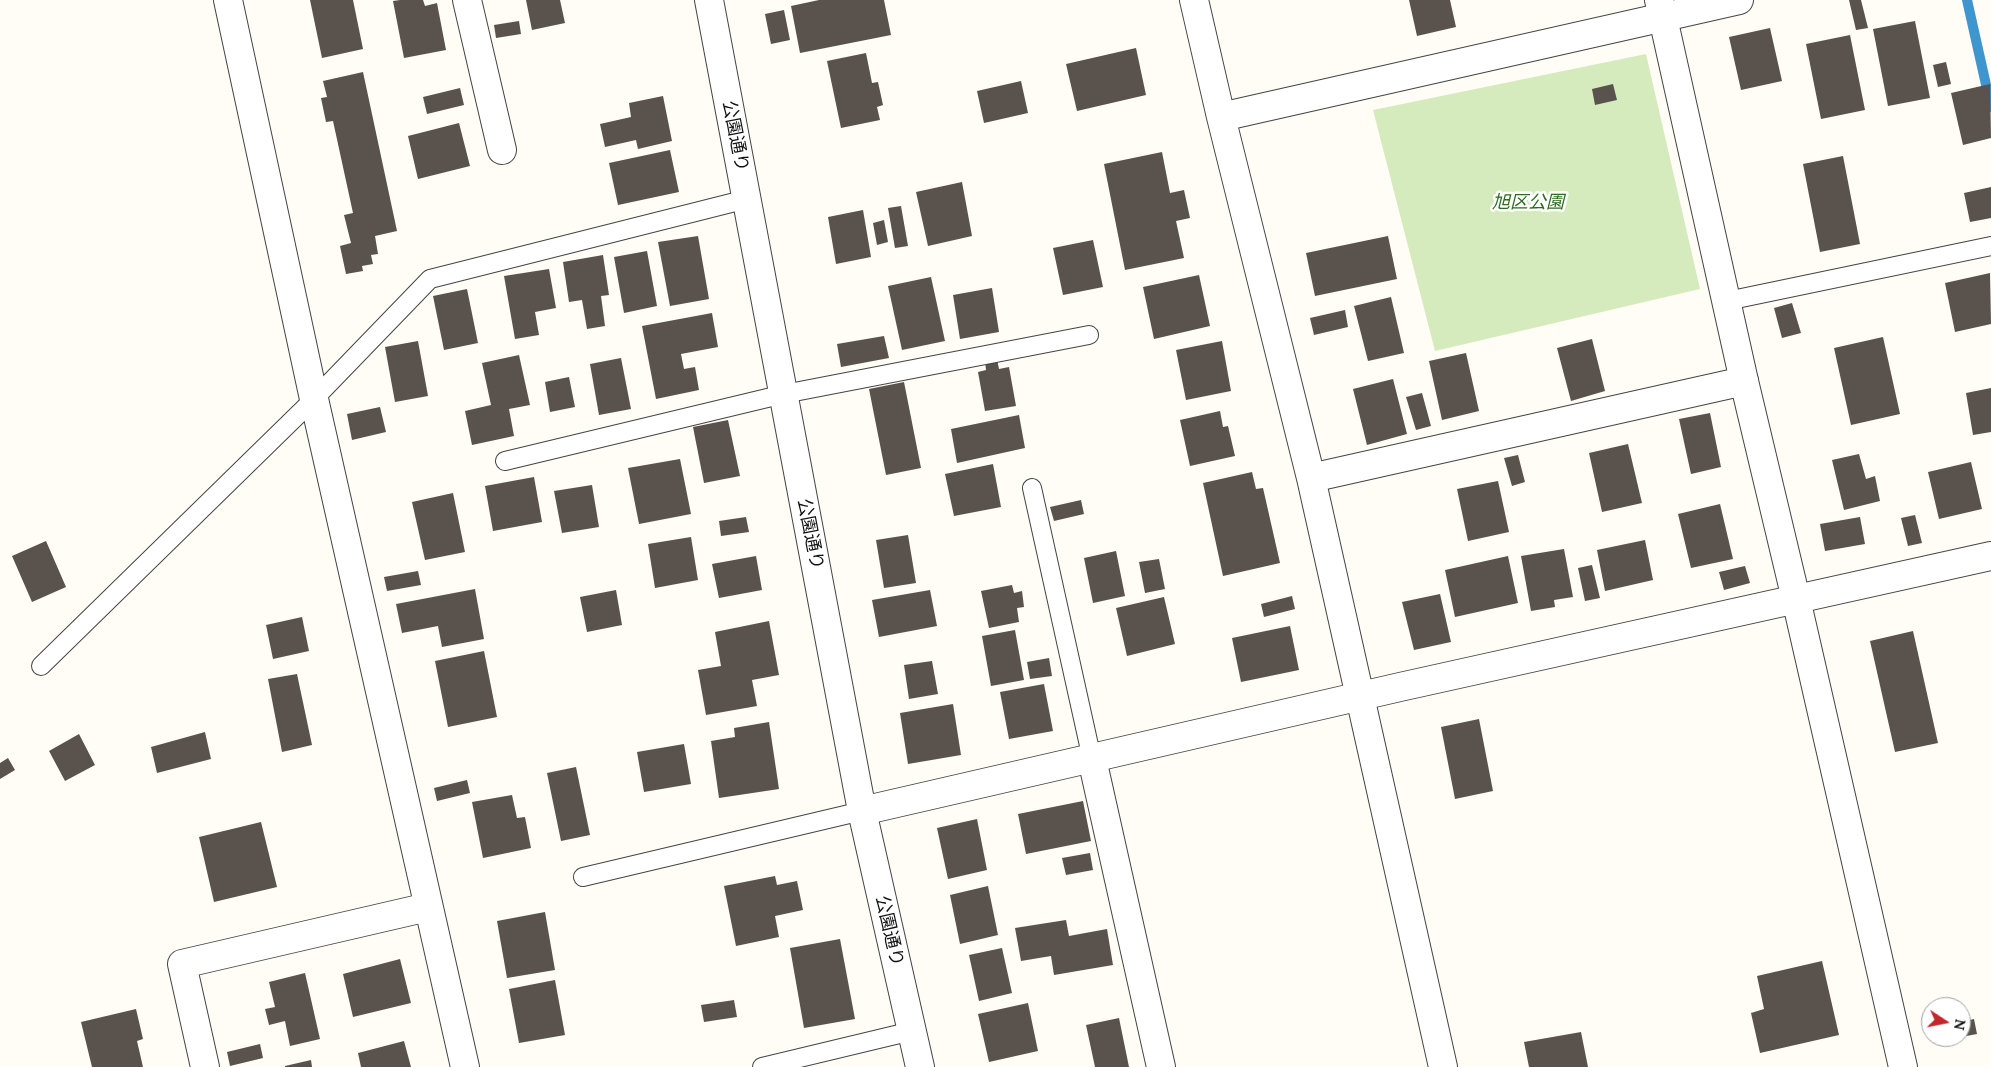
<!DOCTYPE html>
<html>
<head>
<meta charset="utf-8">
<style>
	body { margin:0 }
	#map { position:relative; width:1991px; height:1067px; overflow:hidden; background:#fffdf5; font-family:Lora,serif }
	canvas { display:block }
	.north { position:absolute; left:1921px; top:997px; width:50px; height:50px; box-sizing:border-box; background:#fff; border:1px solid #a0a0a0; border-radius:50%; rotate:101deg; font-size:14px; font-weight:700; line-height:20px; text-align:center; color:#111 }
	.north::after { content:''; display:block; margin:auto; width:18px; height:22px; background:#c4262e; clip-path:polygon(50% 0,100% 100%,50% 72%,0 100%) }
</style>
</head>
<body>
<div id="map">
<canvas width="1991" height="1067"></canvas>
<div class="north">N</div>
</div>
<script>
const context = document.querySelector('canvas').getContext('2d');
context.lineJoin = 'round';
function paint(path, color) { context.fillStyle = color; context.fill(path, 'evenodd'); }
const shape = rows => new Path2D(rows.map(r => 'M' + r).join(''));
function trace(path, color, width, dash) { context.strokeStyle = color; context.lineWidth = width; context.lineCap = dash ? 'butt' : 'round'; context.setLineDash(dash || []); context.stroke(path); }
function write(font, color, halo, rows, align = 'center') {
  context.font = font + ' Lora,"Noto Sans JP",serif'; context.lineWidth = 5; context.setLineDash([]); context.textBaseline = 'middle'; context.strokeStyle = halo; context.fillStyle = color; for (const [text, x, y, turn = 0] of rows) {
    context.save(); context.translate(x, y); context.rotate((+turn || 0) * Math.PI / 180); context.textAlign = isNaN(turn) ? turn : align; if (halo) context.strokeText(text, 0, 0); context.fillText(text, 0, 0); context.restore();
  }
}
const green = shape([
	[1646,54,1700,289,1435,351,1373,110]
]);
const stream = shape([
	[1967,0,1991,107]
]);
const building = shape([
	[310,0,353,0,363,49,322,58],
	[400,0,423,0,425,6,437,3,446,50,404,58,393,1],
	[526,0,560,0,565,23,532,30],
	[819,0,884,0,891,35,800,53,791,6],
	[1409,0,1450,0,1456,27,1417,36],
	[1849,0,1861,0,1868,28,1856,30],
	[784,10,790,40,771,44,765,14],
	[519,21,521,34,496,38,494,25],
	[1915,21,1930,98,1888,106,1873,29],
	[1770,28,1782,81,1741,90,1729,37],
	[1850,35,1865,110,1821,119,1806,44],
	[1136,48,1146,95,1077,111,1066,64],
	[866,53,872,83,878,82,883,105,877,107,880,120,841,128,827,61],
	[1946,62,1951,84,1938,87,1933,65],
	[363,72,397,231,375,236,378,254,371,255,373,264,362,266,363,271,346,274,340,246,351,243,344,215,353,213,333,121,326,122,321,98,327,97,323,81],
	[1021,81,1028,113,984,123,977,91],
	[1613,84,1617,100,1595,105,1592,89],
	[1990,84,1991,138,1963,145,1951,93],
	[460,88,464,105,427,114,423,97],
	[663,96,672,141,638,149,636,140,605,147,600,124,631,117,629,103],
	[459,123,470,166,418,179,408,136],
	[670,150,679,192,618,205,609,163],
	[1162,152,1170,193,1184,190,1190,218,1176,221,1184,258,1125,270,1104,164],
	[1843,156,1860,244,1820,252,1803,164],
	[962,182,972,236,928,246,916,192],
	[1991,187,1991,218,1970,222,1964,193],
	[901,206,908,246,895,248,888,208],
	[863,210,871,257,836,264,828,217],
	[884,220,888,242,877,245,873,223],
	[698,236,709,299,670,306,658,242],
	[1388,236,1397,279,1315,296,1306,253],
	[1093,240,1103,287,1063,295,1053,248],
	[647,251,657,306,624,313,614,257],
	[603,255,609,295,601,296,605,326,587,329,582,300,569,302,563,262],
	[549,269,556,308,535,312,539,335,515,339,504,276],
	[1990,273,1991,324,1955,332,1945,283],
	[1199,275,1210,326,1154,339,1143,287],
	[931,277,945,341,902,350,888,286],
	[992,288,999,332,960,339,953,295],
	[467,289,478,343,444,350,433,296],
	[1391,297,1404,353,1368,361,1354,306],
	[1792,303,1801,333,1782,338,1774,308],
	[1345,310,1348,327,1314,335,1310,318],
	[712,313,718,347,681,354,684,369,695,367,699,390,656,399,642,326],
	[884,336,889,358,841,367,837,344],
	[1883,337,1900,414,1851,425,1834,348],
	[1592,339,1605,391,1571,401,1557,348],
	[418,341,428,396,395,402,385,347],
	[1222,341,1231,391,1186,400,1176,350],
	[1466,353,1479,411,1442,420,1429,361],
	[519,355,530,405,509,409,514,436,472,445,465,411,491,405,482,363],
	[621,358,631,409,599,415,590,364],
	[997,359,999,369,1009,367,1016,406,985,411,978,372,986,370,985,361],
	[569,377,575,407,550,412,545,382],
	[1393,379,1407,434,1367,445,1353,389],
	[904,382,921,468,886,475,869,389],
	[1991,388,1991,432,1973,435,1966,393],
	[1422,393,1431,426,1416,430,1406,397],
	[380,407,386,432,352,440,347,414],
	[1220,411,1223,427,1228,426,1235,456,1190,466,1180,420],
	[1710,413,1721,467,1691,474,1679,419],
	[1019,415,1025,448,957,463,951,429],
	[728,420,740,476,704,483,693,427],
	[1628,444,1642,503,1602,512,1589,453],
	[1859,454,1866,479,1875,476,1880,501,1844,510,1832,460],
	[1518,455,1525,482,1512,486,1504,458],
	[680,459,691,514,639,524,628,468],
	[1971,462,1982,509,1939,519,1928,472],
	[993,464,1001,507,954,516,945,474],
	[1252,472,1256,489,1263,488,1280,563,1223,576,1203,483],
	[534,477,542,522,493,531,485,486],
	[1498,481,1509,532,1468,541,1457,489],
	[592,485,599,527,562,533,554,491],
	[453,493,465,552,425,560,412,502],
	[1081,500,1084,514,1054,521,1050,507],
	[1720,504,1733,559,1691,568,1678,514],
	[1915,515,1922,543,1908,546,1901,518],
	[746,517,749,532,721,536,719,521],
	[1860,517,1865,544,1825,551,1820,524],
	[908,535,916,583,884,588,876,540],
	[691,537,698,580,655,588,648,544],
	[1645,540,1653,580,1605,591,1597,550],
	[46,541,66,587,32,602,12,556],
	[1564,549,1573,597,1554,600,1555,607,1531,611,1521,556],
	[1116,551,1125,596,1093,603,1084,558],
	[756,556,762,590,719,598,712,564],
	[1508,556,1518,603,1455,617,1445,570],
	[1159,559,1165,589,1145,593,1139,562],
	[1592,565,1600,598,1585,601,1578,568],
	[1745,566,1750,583,1724,590,1719,572],
	[418,571,421,585,387,591,384,577],
	[1012,585,1014,593,1022,591,1024,607,1017,608,1019,622,989,628,981,591],
	[475,589,484,639,442,647,438,626,402,633,396,604],
	[616,590,622,625,587,632,580,597],
	[930,590,937,626,879,637,872,600],
	[1440,594,1451,642,1414,650,1402,602],
	[1292,596,1295,609,1264,617,1261,604],
	[1164,597,1175,644,1127,656,1116,608],
	[302,617,309,651,273,659,266,625],
	[769,621,779,675,752,680,757,706,706,715,698,670,721,666,715,632],
	[1290,626,1299,670,1241,682,1232,638],
	[1015,630,1024,680,991,686,982,636],
	[1913,631,1938,743,1895,752,1870,641],
	[484,651,497,717,448,727,435,661],
	[1049,658,1052,676,1030,679,1027,662],
	[932,661,938,694,909,699,904,665],
	[297,674,312,745,282,752,268,679],
	[1044,684,1053,731,1009,739,1000,692],
	[953,704,961,755,908,764,900,713],
	[1479,719,1493,791,1455,799,1441,727],
	[769,722,779,789,719,798,711,741,735,737,734,728],
	[205,732,211,759,157,773,151,747],
	[79,734,95,765,65,781,49,751],
	[684,744,691,784,644,792,637,752],
	[8,758,15,770,0,779,0,763],
	[576,767,590,835,561,841,547,773],
	[467,780,470,793,437,801,434,788],
	[512,795,517,818,525,817,531,848,483,858,472,802],
	[1083,801,1091,841,1026,854,1018,814],
	[977,819,987,870,948,879,937,828],
	[261,822,277,887,214,902,199,837],
	[1090,853,1093,870,1066,875,1062,858],
	[775,876,777,885,797,881,803,910,775,916,779,937,736,946,724,886],
	[988,886,998,935,960,944,950,895],
	[545,912,555,970,507,978,497,921],
	[1066,920,1069,936,1107,929,1113,965,1054,975,1051,956,1021,961,1015,928],
	[840,939,855,1019,804,1028,790,948],
	[1002,948,1012,993,979,1001,969,955],
	[400,959,411,1003,353,1017,343,974],
	[1822,961,1839,1035,1760,1053,1751,1013,1764,1009,1757,976],
	[305,973,320,1039,290,1046,285,1021,269,1025,265,1009,275,1007,269,982],
	[555,980,565,1035,519,1043,509,989],
	[734,1000,737,1017,704,1022,701,1005],
	[1028,1003,1038,1051,989,1062,978,1014],
	[136,1009,143,1039,137,1041,143,1067,92,1067,81,1022],
	[1119,1018,1129,1067,1095,1067,1086,1025],
	[1974,1019,1977,1034,1961,1037,1961,1022],
	[1581,1032,1588,1067,1529,1067,1524,1042],
	[1940,1037,1958,1037,1958,1038,1941,1042],
	[404,1041,411,1067,361,1067,358,1053],
	[260,1044,263,1058,230,1066,227,1052],
	[311,1060,312,1067,285,1067,285,1066]
]);
const service = shape([
	[1727,301,1991,246],
	[505,461,784,394,1089,335],
	[1032,488,1092,759],
	[41,666,314,399,430,279,747,199],
	[583,877,862,811],
	[762,1067,912,1031]
]);
const minor = shape([
	[228,0,314,399,465,1067],
	[467,0,502,150],
	[1194,0,1221,117,1311,478,1443,1067],
	[1221,117,1739,0],
	[1311,478,1744,381],
	[1796,599,1903,1067],
	[1092,759,1161,1067],
	[862,811,1400,687,1991,556],
	[205,1067,182,964,428,907]
]);
const tertiary = shape([
	[709,0,862,811,920,1067],
	[1659,0,1744,381,1796,599]
]);
const streetNames = [
	["公園通り",735,136,79],
	["公園通り",810,534,79],
	["公園通り",889,931,77]
];
const parkNames = [
	["旭区公園",1528,203]
];
paint(green, '#d5ebbd');
trace(stream, '#3f96cf', 10);
paint(building, '#5a524d');
trace(service, '#444', 20);
trace(minor, '#444', 30);
trace(tertiary, '#444', 30);
trace(service, '#fff', 18);
trace(minor, '#fff', 28);
trace(tertiary, '#fff', 28);
write('18px', '#111', '#fff', streetNames);
write('italic 18px', '#2f6b1f', '#fff', parkNames);
</script>
</body>
</html>
